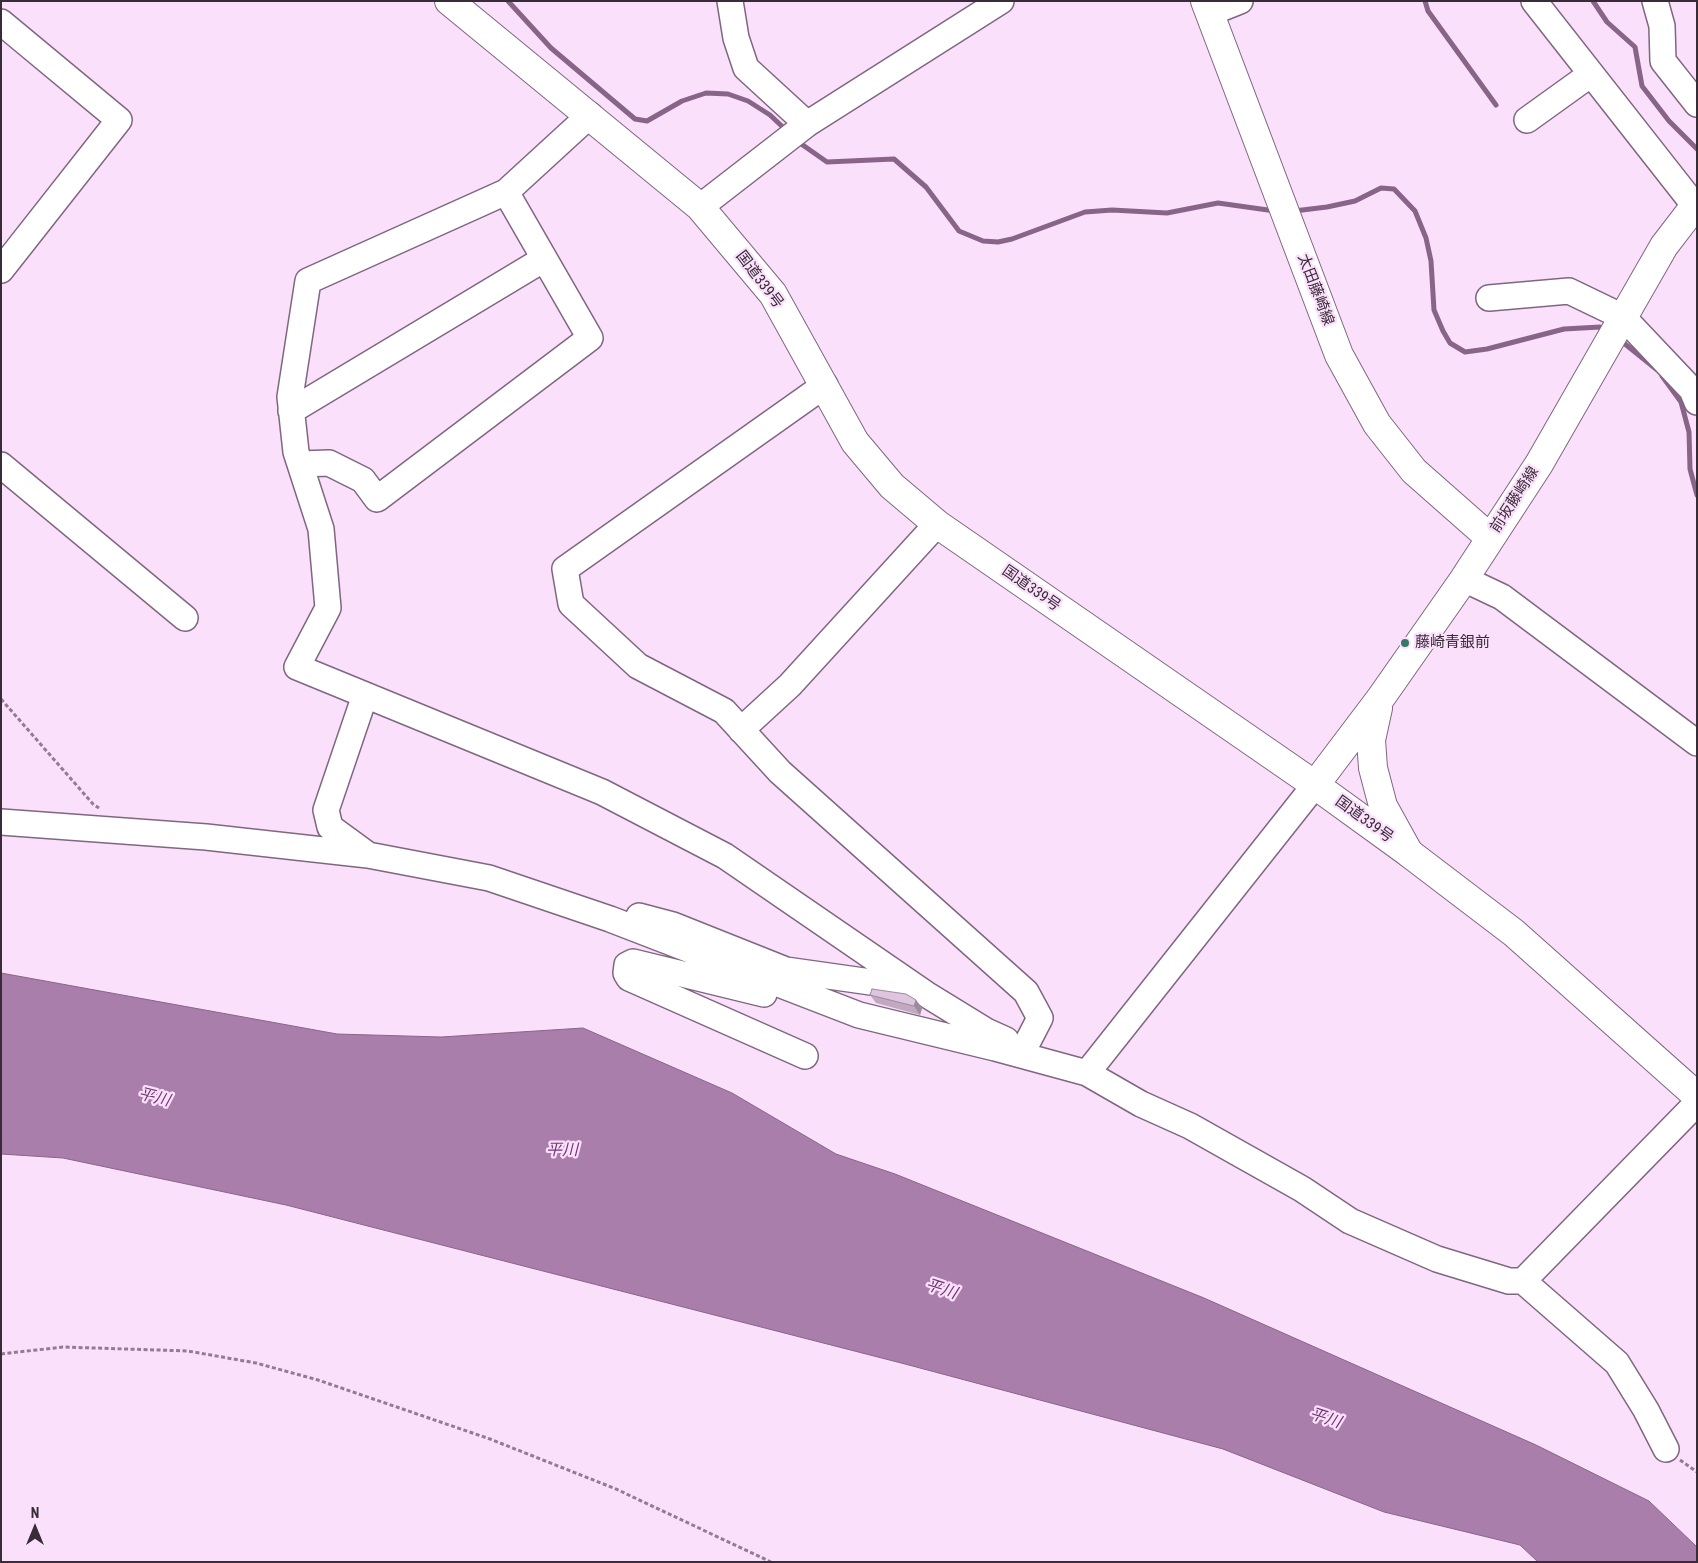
<!DOCTYPE html>
<html>
<head>
<meta charset="utf-8">
<style>
	body { margin:0 }
	#map { position:relative; width:1698px; height:1563px; overflow:hidden; background:#fbe0fb; font-family:"Roboto Condensed",sans-serif }
	canvas { display:block }
	.frame { position:absolute; inset:0; border:2px solid #372c37; pointer-events:none }
	.north { position:absolute; left:10px; top:1503px; width:50px; height:50px; -webkit-text-stroke:4px #fbe0fb; paint-order:stroke; rotate:0deg; font-size:14px; font-weight:700; line-height:20px; text-align:center; color:#372c37 }
	.north::after { content:''; display:block; margin:auto; width:18px; height:22px; background:#372c37; clip-path:polygon(50% 0,100% 100%,50% 72%,0 100%) }
</style>
</head>
<body>
<div id="map">
<canvas width="1698" height="1563"></canvas>
<div class="frame"></div>
<div class="north">N</div>
</div>
<script>
const context = document.querySelector('canvas').getContext('2d');
context.lineJoin = 'round';
function paint(path, color) { context.fillStyle = color; context.fill(path, 'evenodd'); }
const shape = rows => new Path2D(rows.map(r => 'M' + r).join(''));
function trace(path, color, width, dash) { context.strokeStyle = color; context.lineWidth = width; context.lineCap = dash ? 'butt' : 'round'; context.setLineDash(dash || []); context.stroke(path); }
function write(font, color, halo, rows, align = 'center') {
  context.font = font + ' "Roboto Condensed","Noto Sans JP",sans-serif'; context.lineWidth = 4.5; context.setLineDash([]); context.textBaseline = 'middle'; context.strokeStyle = halo; context.fillStyle = color; for (const [text, x, y, turn = 0] of rows) {
    context.save(); context.translate(x, y); context.rotate((+turn || 0) * Math.PI / 180); context.textAlign = isNaN(turn) ? turn : align; if (halo) context.strokeText(text, 0, 0); context.fillText(text, 0, 0); context.restore();
  }
}
const water = shape([
	[1,973,337,1034,441,1037,583,1028,732,1093,836,1154,895,1174,1204,1298,1536,1445,1649,1501,1697,1547,1697,1562,1538,1562,1520,1545,1384,1512,1223,1449,905,1364,286,1205,63,1158,1,1154,1,973]
]);
const stream = shape([
	[508,1,551,48,635,119,647,121,682,101,706,93,728,94,748,101,770,115,788,132],
	[1425,1,1428,11,1496,105],
	[1593,1,1607,22,1635,47,1642,86,1669,121,1697,149],
	[797,141,827,162,894,159,926,187,959,231,983,241,998,242,1012,239,1085,212,1112,210,1167,213,1218,203,1275,211],
	[1294,211,1327,207,1355,201,1381,188,1394,189,1415,211,1426,238,1431,261,1434,310,1443,331,1450,343,1465,352,1487,349,1564,329,1600,327,1607,332],
	[1620,340,1656,369],
	[1662,376,1681,402,1689,432,1690,469,1697,495]
]);
const path = shape([
	[1,699,93,804,99,808],
	[1,1354,63,1347,188,1351,256,1363,318,1380,490,1439,616,1489,771,1562],
	[1680,1460,1697,1472]
]);
const minor = shape([
	[730,1,736,38,746,68,807,124],
	[1534,1,1695,206],
	[1655,1,1662,26,1663,61,1697,104],
	[1210,13,1240,1],
	[1,22,119,120,1,270],
	[590,115,506,192,308,281,290,397,296,452,321,529,328,608,297,667,602,792,725,856,929,996,986,1031,1006,1040],
	[1527,120,1591,74],
	[700,207,807,124,1001,1],
	[1489,298,1569,291,1623,317,1692,390,1697,402],
	[825,385,565,569,571,604,638,666,724,711,780,772,1026,992,1040,1018,1024,1049],
	[291,411,544,259],
	[300,464,329,463,363,480,377,499,590,338,506,192],
	[1,465,185,618],
	[1464,579,1502,597,1697,743],
	[365,695,326,810,330,827,367,854],
	[741,730,790,685,937,524],
	[1,822,206,837,368,855,489,878,610,919,859,1015,995,1048,1087,1073,1141,1104,1190,1126,1302,1189,1350,1221,1437,1259,1509,1281,1523,1281,1617,1363,1646,1410,1666,1449],
	[639,916,673,925,786,970,913,988],
	[764,994,633,962,627,965,626,973,629,978,805,1056],
	[1087,1073,1315,785],
	[1523,1281,1697,1103]
]);
const major = shape([
	[1205,1,1339,355,1377,424,1414,471,1490,538],
	[1378,708,1371,740,1373,768,1383,806,1409,853],
	[1315,785,1380,699,1464,579,1539,464,1664,246,1697,203]
]);
const highway = shape([
	[449,1,700,207,773,294,855,442,892,486,937,524,1315,785,1409,853,1514,933,1697,1096]
]);
const wall = shape([
	[870,995,916,1000,922,1008,920,1015,876,1003]
]);
const shadedWall = shape([
	[916,1000,922,1008,920,1015,914,1006]
]);
const building = shape([
	[872,989,906,994,916,1000,914,1006,870,995,872,989]
]);
const markers = [
	[1405,643,5,"#377969"]
];
const streetNames = [
	["国道339号",759,280,53],
	["太田藤崎線",1315,290,69],
	["前坂藤崎線",1515,500,-57],
	["国道339号",1031,589,35],
	["国道339号",1364,820,36]
];
const poiNames = [
	["藤崎青銀前",1415,643]
];
const waterNames = [
	["平川",154,1098,14],
	["平川",562,1151],
	["平川",941,1290,18],
	["平川",1325,1419,18]
];
paint(water, '#aa7eab');
trace(water, '#886588', 1);
trace(stream, '#886588', 5);
trace(minor, '#7f6780', 28);
trace(major, '#7f6780', 30);
trace(highway, '#7f6780', 30);
trace(path, '#907e90', 3, [4, 2.5]);
trace(minor, '#fff', 25);
trace(major, '#fff', 28);
trace(highway, '#fff', 28);
paint(wall, '#c1a9c1');
paint(shadedWall, '#9d8a9d');
paint(building, '#e0c5e0');
trace(building, '#9d8a9d', 1);
for (const [x, y, r, color] of markers) { const dot = new Path2D(); dot.arc(x, y, r, 0, 2 * Math.PI); context.fillStyle = color; context.fill(dot); trace(dot, '#fbe0fb', 2); }
write('15px', '#372c37', '#fbe0fb', streetNames);
write('15px', '#372c37', '#fbe0fb', poiNames, 'left');
write('italic 16px', '#6f3772', '#fbe0fb', waterNames);
</script>
</body>
</html>
